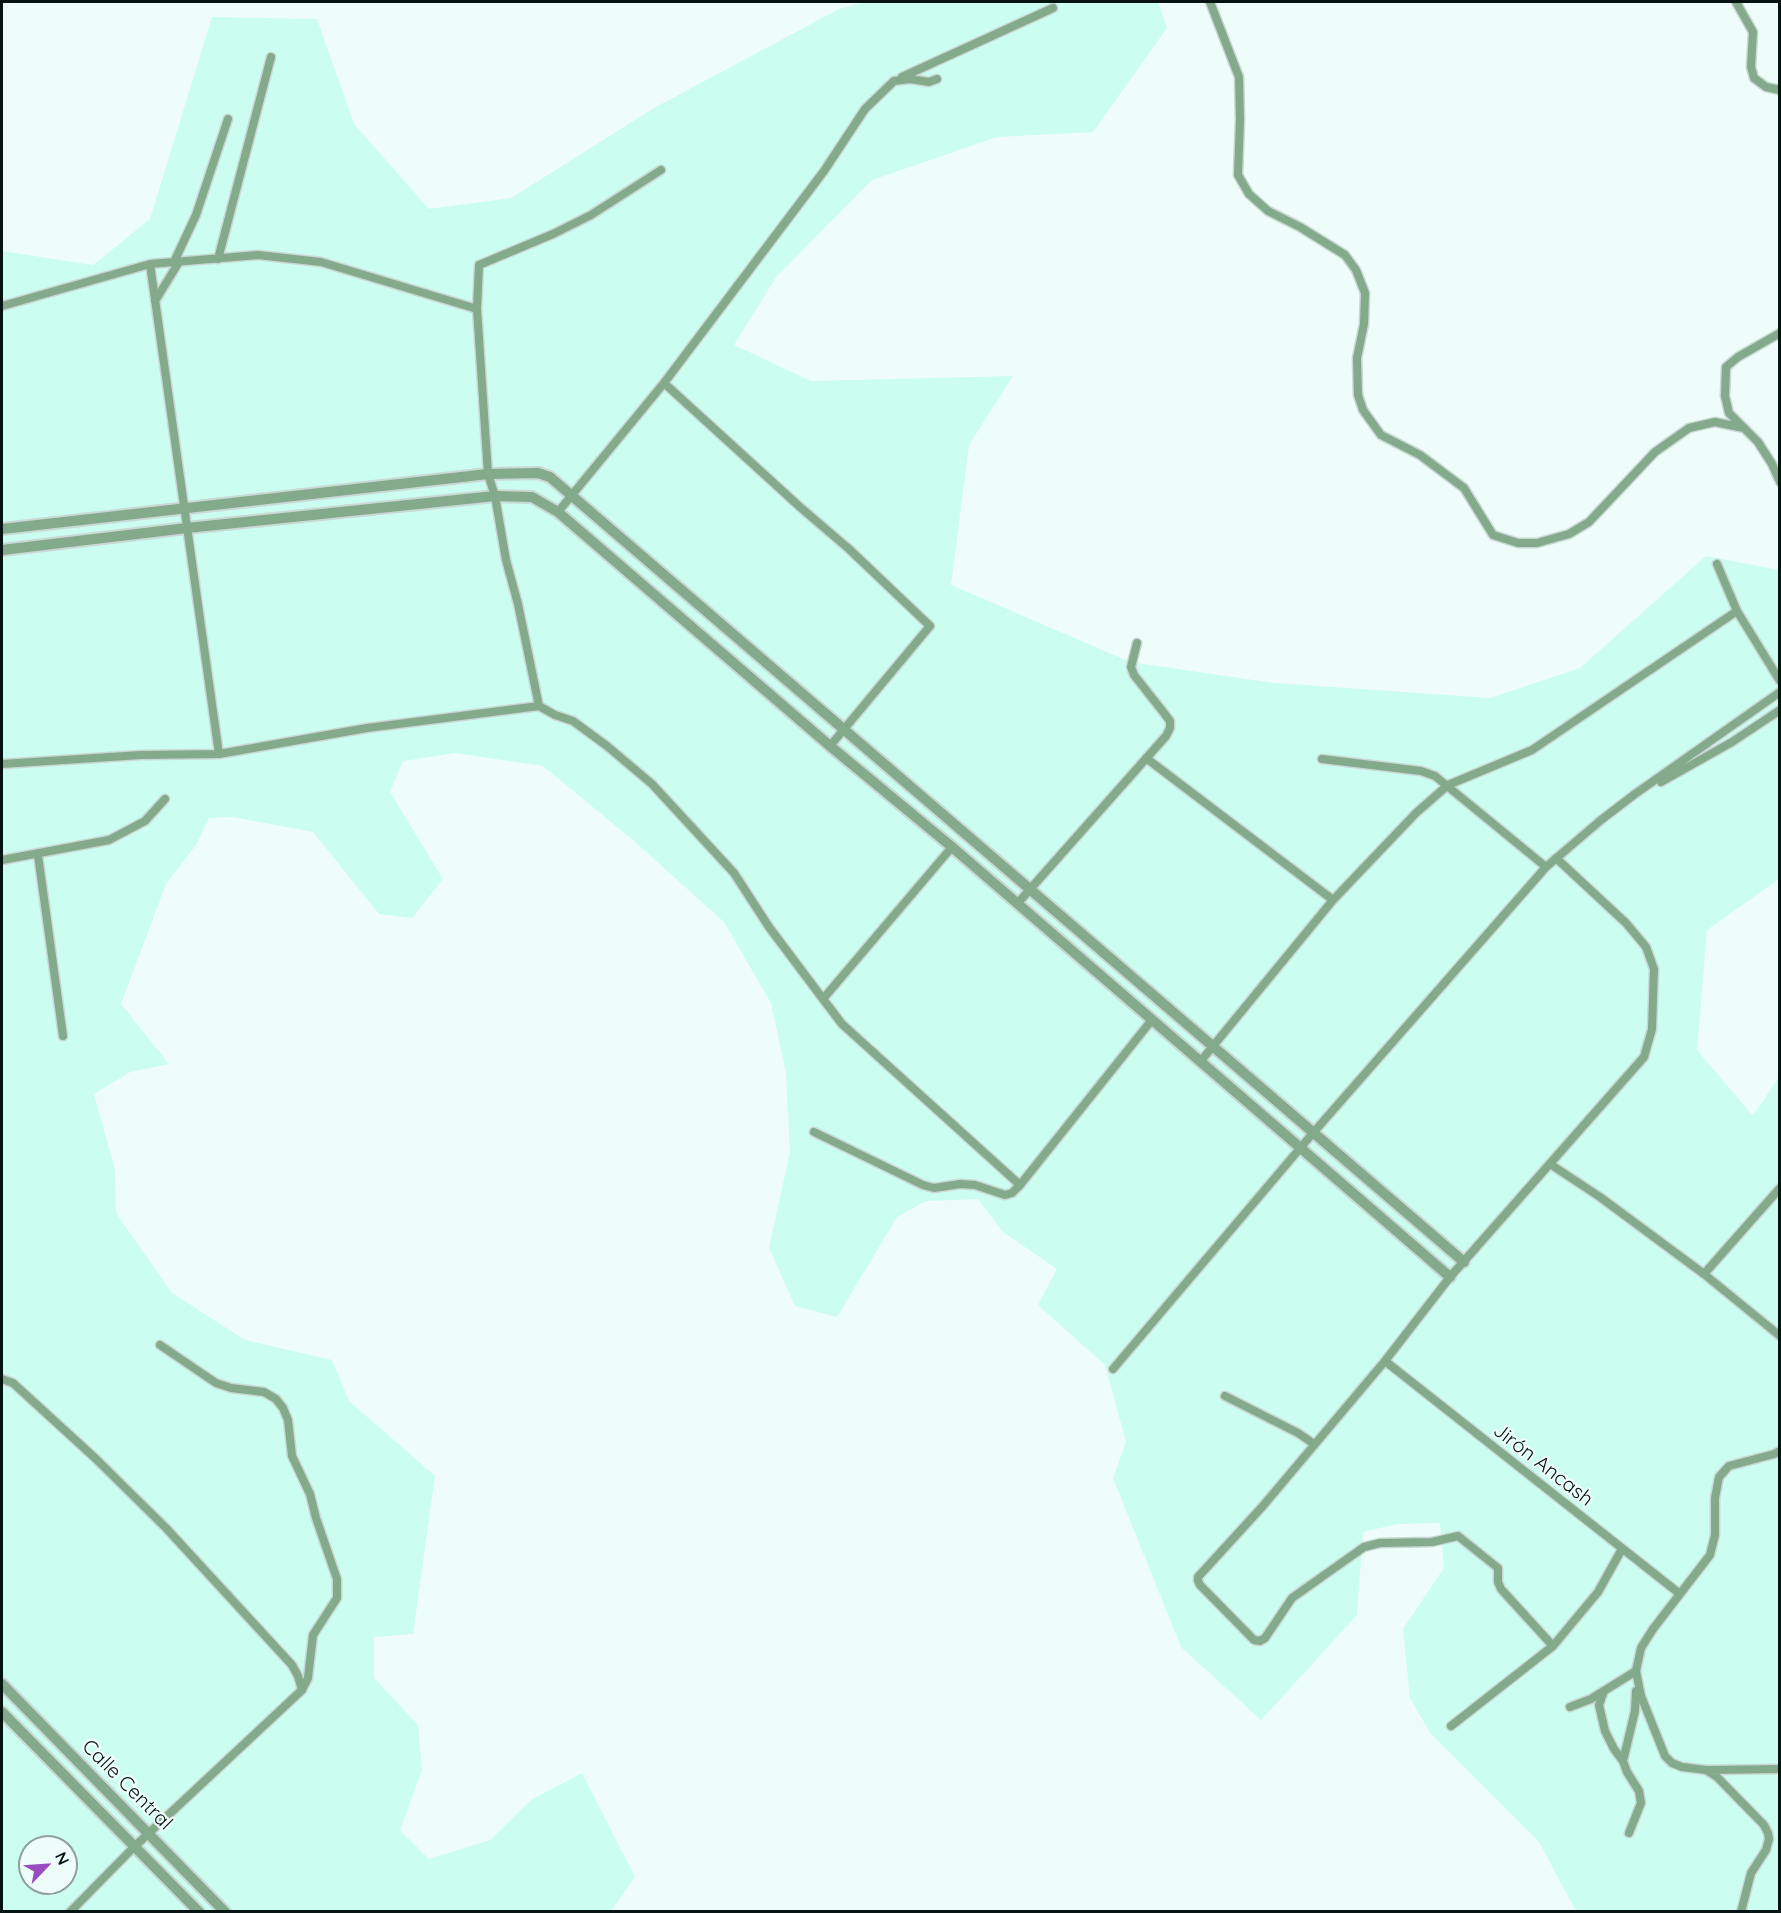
<!DOCTYPE html>
<html>
<head>
<meta charset="utf-8">
<style>
	body { margin:0 }
	#map { position:relative; width:1781px; height:1913px; overflow:hidden; background:#eefdf9; font-family:Quicksand,sans-serif }
	canvas { display:block }
	.frame { position:absolute; inset:0; border:3px solid #061411; pointer-events:none }
	.north { position:absolute; left:18px; top:1835px; width:60px; height:60px; box-sizing:border-box; background:#eefdf9; border:2px solid #91a09c; border-radius:50%; rotate:65deg; font-size:16px; font-weight:700; line-height:24px; text-align:center; color:#061411 }
	.north::after { content:''; display:block; margin:auto; width:21px; height:27px; background:#994cbe; clip-path:polygon(50% 0,100% 100%,50% 72%,0 100%) }
</style>
</head>
<body>
<div id="map">
<canvas width="1781" height="1913"></canvas>
<div class="frame"></div>
<div class="north">N</div>
</div>
<script>
const context = document.querySelector('canvas').getContext('2d');
context.lineJoin = 'round';
function paint(path, color) { context.fillStyle = color; context.fill(path, 'evenodd'); }
const shape = rows => new Path2D(rows.map(r => 'M' + r).join(''));
function trace(path, color, width, dash) { context.strokeStyle = color; context.lineWidth = width; context.lineCap = dash ? 'butt' : 'round'; context.setLineDash(dash || []); context.stroke(path); }
function write(font, color, halo, rows, align = 'center') {
  context.font = font + ' Quicksand,sans-serif'; context.lineWidth = 4.5; context.setLineDash([]); context.textBaseline = 'middle'; context.strokeStyle = halo; context.fillStyle = color; for (const [text, x, y, turn = 0] of rows) {
    context.save(); context.translate(x, y); context.rotate((+turn || 0) * Math.PI / 180); context.textAlign = isNaN(turn) ? turn : align; if (halo) context.strokeText(text, 0, 0); context.fillText(text, 0, 0); context.restore();
  }
}
const built = shape([
	[864,2,1158,2,1167,28,1093,132,997,137,872,180,776,277,734,345,811,381,1013,376,969,445,951,585,1130,662,1274,683,1490,698,1580,668,1706,556,1779,570,1779,879,1707,930,1697,1050,1753,1116,1779,1077,1779,1911,1576,1911,1539,1842,1431,1734,1410,1698,1403,1629,1444,1568,1440,1523,1397,1524,1363,1532,1357,1615,1261,1720,1181,1647,1113,1478,1126,1442,1105,1365,1038,1305,1057,1269,1003,1232,978,1199,926,1201,897,1217,837,1317,795,1306,769,1248,790,1152,786,1073,771,1003,724,922,634,841,543,766,455,753,403,761,390,792,443,879,412,918,379,914,313,832,233,817,209,818,196,845,166,884,121,1004,169,1064,130,1072,94,1094,115,1170,116,1213,172,1293,245,1340,332,1360,349,1401,435,1476,413,1634,374,1637,374,1678,418,1725,422,1770,400,1830,429,1859,490,1840,531,1800,582,1773,635,1877,611,1911,2,1911,2,251,93,265,150,219,212,17,317,19,354,124,429,209,511,198,654,108,839,9],
	[30,1847,66,1847,66,1883,30,1883]
]);
const minor = shape([
	[1210,2,1239,77,1240,119,1238,175,1249,194,1268,211,1300,227,1345,255,1356,270,1365,293,1364,324,1357,358,1358,395,1363,410,1381,435,1420,455,1464,488,1493,535,1518,543,1537,543,1569,534,1589,522,1655,452,1689,428,1715,422,1744,428],
	[1736,2,1753,32,1751,67,1754,78,1766,87,1780,90],
	[902,77,1053,8],
	[218,259,271,57],
	[174,262,196,215,228,119],
	[150,264,219,754],
	[155,301,179,262],
	[2,306,150,264,258,255,321,262,477,309],
	[1780,333,1738,357,1726,367,1725,396,1729,413,1758,442,1772,464,1780,482],
	[664,383,800,507,849,549,930,626,830,746],
	[558,512,664,383,824,171,865,109,894,81,910,79,929,82,937,79],
	[1717,564,1737,611],
	[539,706,518,604,506,560,495,496,488,474,477,309,479,265,553,234,591,215,661,170],
	[1146,758,1333,900],
	[1322,759,1421,771,1435,776,1546,867],
	[2,764,141,755,219,754,367,728,539,706,555,715,573,721,607,746,652,784,734,873,769,927,823,999],
	[1661,782,1732,742,1780,710],
	[952,847,823,999,842,1024,1020,1185],
	[38,855,63,1036],
	[2,860,109,840,145,821,165,799],
	[1017,904,1166,736,1170,728,1170,721,1164,713,1134,675,1131,667,1137,643],
	[1200,1062,1333,900,1416,813,1448,785,1532,750,1737,611,1780,681],
	[814,1132,923,1185,934,1188,960,1184,975,1185,1005,1195,1012,1193,1020,1185,1151,1021],
	[1550,1164,1600,1197,1704,1274,1780,1336],
	[1704,1274,1780,1188],
	[1385,1361,1680,1594],
	[1113,1369,1313,1133,1546,867,1601,820,1635,794,1780,692],
	[2,1379,13,1383,95,1458,166,1528,292,1665,298,1676,302,1690],
	[1225,1396,1298,1433,1314,1444],
	[1553,1646,1501,1589,1498,1582,1498,1568,1458,1536,1432,1542,1380,1543,1364,1547,1292,1598,1265,1638,1260,1641,1254,1640,1200,1585,1198,1581,1198,1577,1262,1507,1385,1361,1450,1277,1644,1057,1652,1029,1654,969,1646,947,1626,923,1556,858],
	[1604,1691,1599,1705,1605,1731,1614,1749,1623,1761,1627,1772,1639,1791,1641,1803,1629,1833],
	[1570,1707,1591,1699,1636,1671],
	[1451,1726,1553,1646,1598,1592,1622,1549],
	[1623,1761,1635,1711,1636,1691],
	[1707,1770,1780,1769],
	[70,1912,134,1847,302,1690,308,1678,313,1635,337,1598,337,1579,316,1518,310,1494,292,1456,288,1420,283,1408,276,1399,264,1392,231,1388,216,1383,160,1345],
	[1741,1912,1751,1873,1766,1850,1769,1839,1768,1833,1764,1825,1717,1777,1706,1770,1682,1767,1672,1763,1665,1756,1641,1696,1636,1671,1641,1648,1653,1629,1710,1555,1715,1535,1715,1498,1719,1477,1729,1466,1774,1454,1780,1451]
]);
const tertiary = shape([
	[2,529,488,474,538,473,550,477,1464,1262],
	[2,550,187,528,495,496,532,497,558,512,830,746,952,847,1450,1277],
	[2,1684,225,1912],
	[2,1712,199,1912]
]);
const streetNames = [
	["Jirón Ancash",1543,1465,38],
	["Calle Central",127,1785,45]
];
paint(built, '#ccfdf1');
trace(minor, '#c9d8d4', 11);
trace(tertiary, '#c9d8d4', 14);
trace(minor, '#82aa8b', 8);
trace(tertiary, '#82aa8b', 10);
write('20px', '#061411', '#eefdf9', streetNames);
</script>
</body>
</html>
